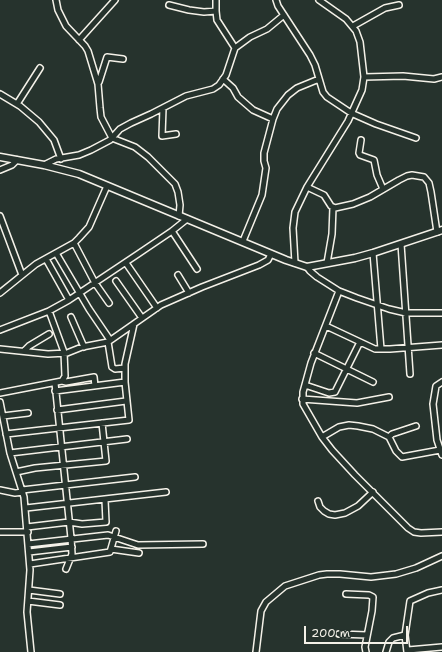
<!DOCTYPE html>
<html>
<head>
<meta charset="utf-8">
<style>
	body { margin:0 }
	#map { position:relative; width:442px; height:652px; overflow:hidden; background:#26332d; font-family:"Shantell Sans",sans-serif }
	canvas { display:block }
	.scale { position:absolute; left:304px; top:626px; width:104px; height:18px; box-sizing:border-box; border:2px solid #f4f1e8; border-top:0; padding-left:5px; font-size:12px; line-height:14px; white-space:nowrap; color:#f4f1e8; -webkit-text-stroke:3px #26332d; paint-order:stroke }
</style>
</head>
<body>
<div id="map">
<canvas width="442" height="652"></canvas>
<div class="scale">200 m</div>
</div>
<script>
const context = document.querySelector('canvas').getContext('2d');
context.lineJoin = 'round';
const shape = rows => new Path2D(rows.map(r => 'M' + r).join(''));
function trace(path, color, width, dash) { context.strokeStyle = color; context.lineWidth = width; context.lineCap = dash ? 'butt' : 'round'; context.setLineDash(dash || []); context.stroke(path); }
const minor = shape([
	[56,0,58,10,66,26,85,46,88,51,98,84,100,108,101,117,112,138,135,147,148,157,175,184,178,192,180,205,179,216],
	[216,0,216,11,217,20,235,48],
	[276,0,278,6,310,55,315,65,323,92,327,97,351,113,376,124,416,138],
	[169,5,189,10,204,12,216,11],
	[353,26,385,8,399,5],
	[79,40,115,0],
	[364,77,403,76,434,79,442,77],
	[223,79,233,88,238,97,253,110,273,119],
	[99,82,107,57,123,59],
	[0,94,20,106,39,122,54,140,61,159],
	[17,104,40,68],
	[163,108,162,136,176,134],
	[361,140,359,153,360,155,374,160,377,175,383,189],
	[44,165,56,159,79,155,91,150,110,140,120,129,131,123,151,114,186,96,213,89,219,85,226,75,235,48,250,37,267,29,284,15],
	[0,170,12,165,17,160],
	[307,187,324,195,331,206,335,208,353,204,370,197,399,180,407,176,412,175,424,177,429,183,431,192,437,232],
	[0,216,22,275],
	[172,231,197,269],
	[243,241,262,195,266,168,264,161,264,153,273,119,277,109,288,95,297,88,319,79],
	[74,243,95,283,109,303],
	[401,244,410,374],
	[56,253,89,309,110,340],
	[373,253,381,349],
	[46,259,69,300],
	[126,263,157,308],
	[295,263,293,228,295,212,307,187,348,121,362,90,364,77,360,42,356,31,346,19,319,0],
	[327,263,332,234,333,207],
	[307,267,310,271,317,277,339,291,357,298,389,309,406,313,442,313],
	[178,275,189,293],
	[116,281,142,318],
	[339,291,311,363,303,392,303,404,322,437,332,450,355,475,408,528,414,532,421,533,442,532],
	[0,293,36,264,74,243,79,238,89,227,107,186],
	[71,317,84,347],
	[326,326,375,349,390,349,442,345],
	[0,330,49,311,69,300,138,254,172,231,187,219],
	[108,342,112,367,115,369,125,368],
	[0,349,48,354,67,353,82,347,108,342,161,305,202,287,259,265,268,260,271,254],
	[24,351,29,346,49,334],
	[314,353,373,382],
	[62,381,66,382,94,377,95,386],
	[442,382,436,386,433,404,437,440,442,455],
	[55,383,71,538,72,554,66,569],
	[305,385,329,393,335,392,360,342],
	[55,391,125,382],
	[0,393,62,381,65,376,64,352,49,311],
	[302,399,357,403,389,397],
	[0,402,10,453,24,497,30,570,27,612,31,652],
	[57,410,126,401],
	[3,416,28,413],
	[6,434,129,420,125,382,125,364,134,324],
	[322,437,339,427,349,425,358,426,373,429,389,437,396,451,402,457,440,450],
	[389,437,392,434,416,426],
	[10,453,127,439],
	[16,472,35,468,106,461,102,423],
	[0,490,15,493,23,492],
	[22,490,135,477],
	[318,501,320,507,324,511,329,514,335,515,345,513,358,506,373,492],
	[26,508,166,492],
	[27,527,69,522,82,524,106,522,105,500],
	[0,532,28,532],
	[28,544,108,535,138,545,203,544],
	[111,549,139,553],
	[29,552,72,547],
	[30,564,110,552,116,531],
	[29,590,60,594],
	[346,594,369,595,373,597,372,611,365,647,366,652],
	[28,601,60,605],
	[339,634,367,635],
	[408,650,442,647],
	[256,652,261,611,266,602,285,586,319,575,327,574,340,574,371,577,396,574,416,568,442,556],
	[386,652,389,642,393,638,405,635],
	[407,652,405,635,410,601,428,593,442,590]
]);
const major = shape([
	[0,157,44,165,79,174,286,260,307,267,355,258,373,253,442,230]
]);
trace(minor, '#f4f1e8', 8);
trace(major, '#f4f1e8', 9);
trace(minor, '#26332d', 5);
trace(major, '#26332d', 6);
</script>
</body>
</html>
